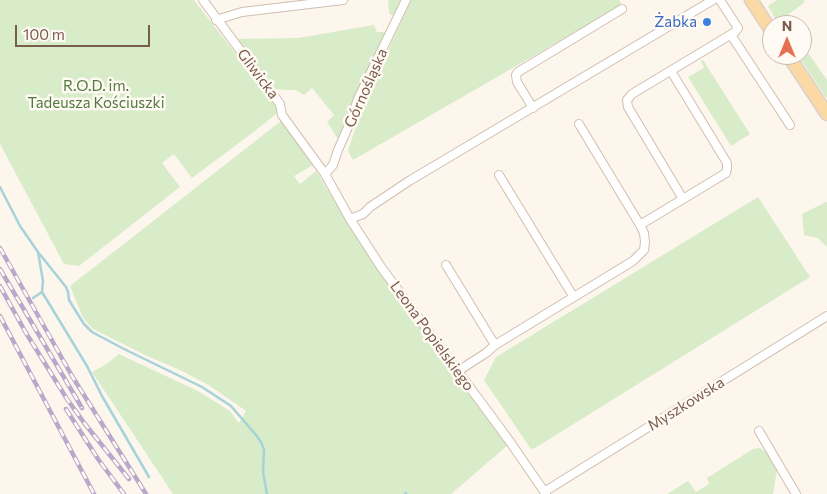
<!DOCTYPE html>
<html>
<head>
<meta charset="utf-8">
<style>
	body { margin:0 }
	#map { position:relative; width:827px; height:494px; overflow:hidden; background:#fdf6ec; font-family:Commissioner,sans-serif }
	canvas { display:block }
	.north { position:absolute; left:762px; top:15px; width:50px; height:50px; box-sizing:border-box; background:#fffaf3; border:1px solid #cabbb1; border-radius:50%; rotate:0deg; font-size:14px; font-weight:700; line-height:20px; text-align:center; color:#7a5c4d }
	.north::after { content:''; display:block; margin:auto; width:18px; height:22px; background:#e76f51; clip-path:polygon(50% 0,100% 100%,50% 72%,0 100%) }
	.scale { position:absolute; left:15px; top:25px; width:135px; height:22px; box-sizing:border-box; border:2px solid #7a5c4d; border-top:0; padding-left:6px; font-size:15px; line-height:18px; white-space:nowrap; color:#7a5c4d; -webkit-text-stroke:4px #fffaf3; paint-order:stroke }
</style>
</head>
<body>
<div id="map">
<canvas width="827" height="494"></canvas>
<div class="north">N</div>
<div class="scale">100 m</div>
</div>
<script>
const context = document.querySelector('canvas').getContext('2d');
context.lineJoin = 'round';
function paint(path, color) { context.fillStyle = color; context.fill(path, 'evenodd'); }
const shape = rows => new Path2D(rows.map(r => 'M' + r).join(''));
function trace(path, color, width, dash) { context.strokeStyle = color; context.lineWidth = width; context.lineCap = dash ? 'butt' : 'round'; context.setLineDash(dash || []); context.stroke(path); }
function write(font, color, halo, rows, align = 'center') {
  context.font = font + ' Commissioner,sans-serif'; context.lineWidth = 5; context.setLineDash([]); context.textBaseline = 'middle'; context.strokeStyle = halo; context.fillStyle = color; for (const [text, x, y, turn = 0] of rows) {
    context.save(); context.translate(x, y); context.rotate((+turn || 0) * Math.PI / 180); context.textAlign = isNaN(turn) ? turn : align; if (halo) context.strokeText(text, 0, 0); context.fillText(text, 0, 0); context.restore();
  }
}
const green = shape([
	[0,0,194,0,277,107,276,114,255,131,192,178,174,154,162,163,180,187,79,266,64,264,0,144],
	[388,0,402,0,398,9,393,15,391,15,389,13],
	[411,0,619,0,622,5,353,160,348,151,368,89,390,46],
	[777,0,803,0,805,2,784,18,789,25,779,25,768,6],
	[374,25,377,32,388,32,368,69,338,139,327,122,334,115,312,88,304,95,296,90,287,90,274,89,236,39,298,38],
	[802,44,827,80,827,97,826,98,798,55,802,55],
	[703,60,750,134,731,146,688,77,704,68,701,61],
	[281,121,313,165,294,176,300,184,316,171,361,245,400,300,508,445,451,494,173,494,92,372,108,363,119,354,198,391,230,411,239,423,246,411,210,386,182,371,145,355,93,329,83,318,70,286],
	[758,197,810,277,535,448,531,449,484,380,496,357],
	[826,202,827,202,827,247,818,238,804,235,802,214],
	[760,448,767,453,777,470,773,494,667,494,688,481,696,492,709,484,707,478,753,449]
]);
const stream = shape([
	[0,187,20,226,38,252,43,281,42,292,33,298],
	[38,252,66,287,68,292,69,300,77,313,84,324,92,332,124,349,202,387,231,406,256,435,261,442,264,450,263,472,267,494],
	[42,292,87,366,102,396,149,477],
	[405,494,406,493]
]);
const street = shape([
	[203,0,280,104,282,115,325,174,350,219,381,267,508,439,546,494],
	[216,20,242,12,343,0],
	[731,35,790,125],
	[533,108,517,82,516,75,518,72,622,9],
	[325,174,333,165,338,150,349,125,358,99,406,0],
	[499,175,573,296],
	[683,199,628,107,627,100,632,94,735,32,738,28,720,0],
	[350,219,363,214,370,207,409,181,713,0],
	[640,225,726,173,727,169,727,163,671,71],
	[446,265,495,345],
	[458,371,486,353,495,345,633,261,644,250,645,242,644,233,640,225,579,124],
	[759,431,796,494],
	[544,492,827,316]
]);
const primary = shape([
	[751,0,772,32],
	[788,55,827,114]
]);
const rail = shape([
	[0,248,72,376,146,494],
	[0,269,82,408],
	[0,286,26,333,67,399,85,424,129,479],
	[0,316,94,494],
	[66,409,98,459,124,494]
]);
const markers = [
	[707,22,5,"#3f7fe0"]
];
const shopNames = [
	["Żabka",697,22]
];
const streetNames = [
	["Gliwicka",258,74,53],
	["Górnośląska",366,88,-66],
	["Leona Popielskiego",432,336,54],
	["Myszkowska",686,404,-32]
];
const parkNames = [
	["R.O.D. im.",96,86],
	["Tadeusza Kościuszki",96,103]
];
paint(green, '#d8ecc9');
trace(stream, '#a5d3da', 2.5);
trace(street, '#d1beb0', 10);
trace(primary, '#dad1cd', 15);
trace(street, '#fff', 8);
trace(primary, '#fbd9a5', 12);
trace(rail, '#b9a8c9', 4.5);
trace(rail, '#fffaf3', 2.5, [8]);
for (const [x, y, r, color] of markers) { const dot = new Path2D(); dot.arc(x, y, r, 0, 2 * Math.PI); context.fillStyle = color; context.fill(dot); trace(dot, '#fffaf3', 2); }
write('15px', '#366cbe', '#fffaf3', shopNames, 'right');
write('15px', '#7a5c4d', '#fffaf3', streetNames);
write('15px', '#537a41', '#fffaf3', parkNames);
</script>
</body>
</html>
